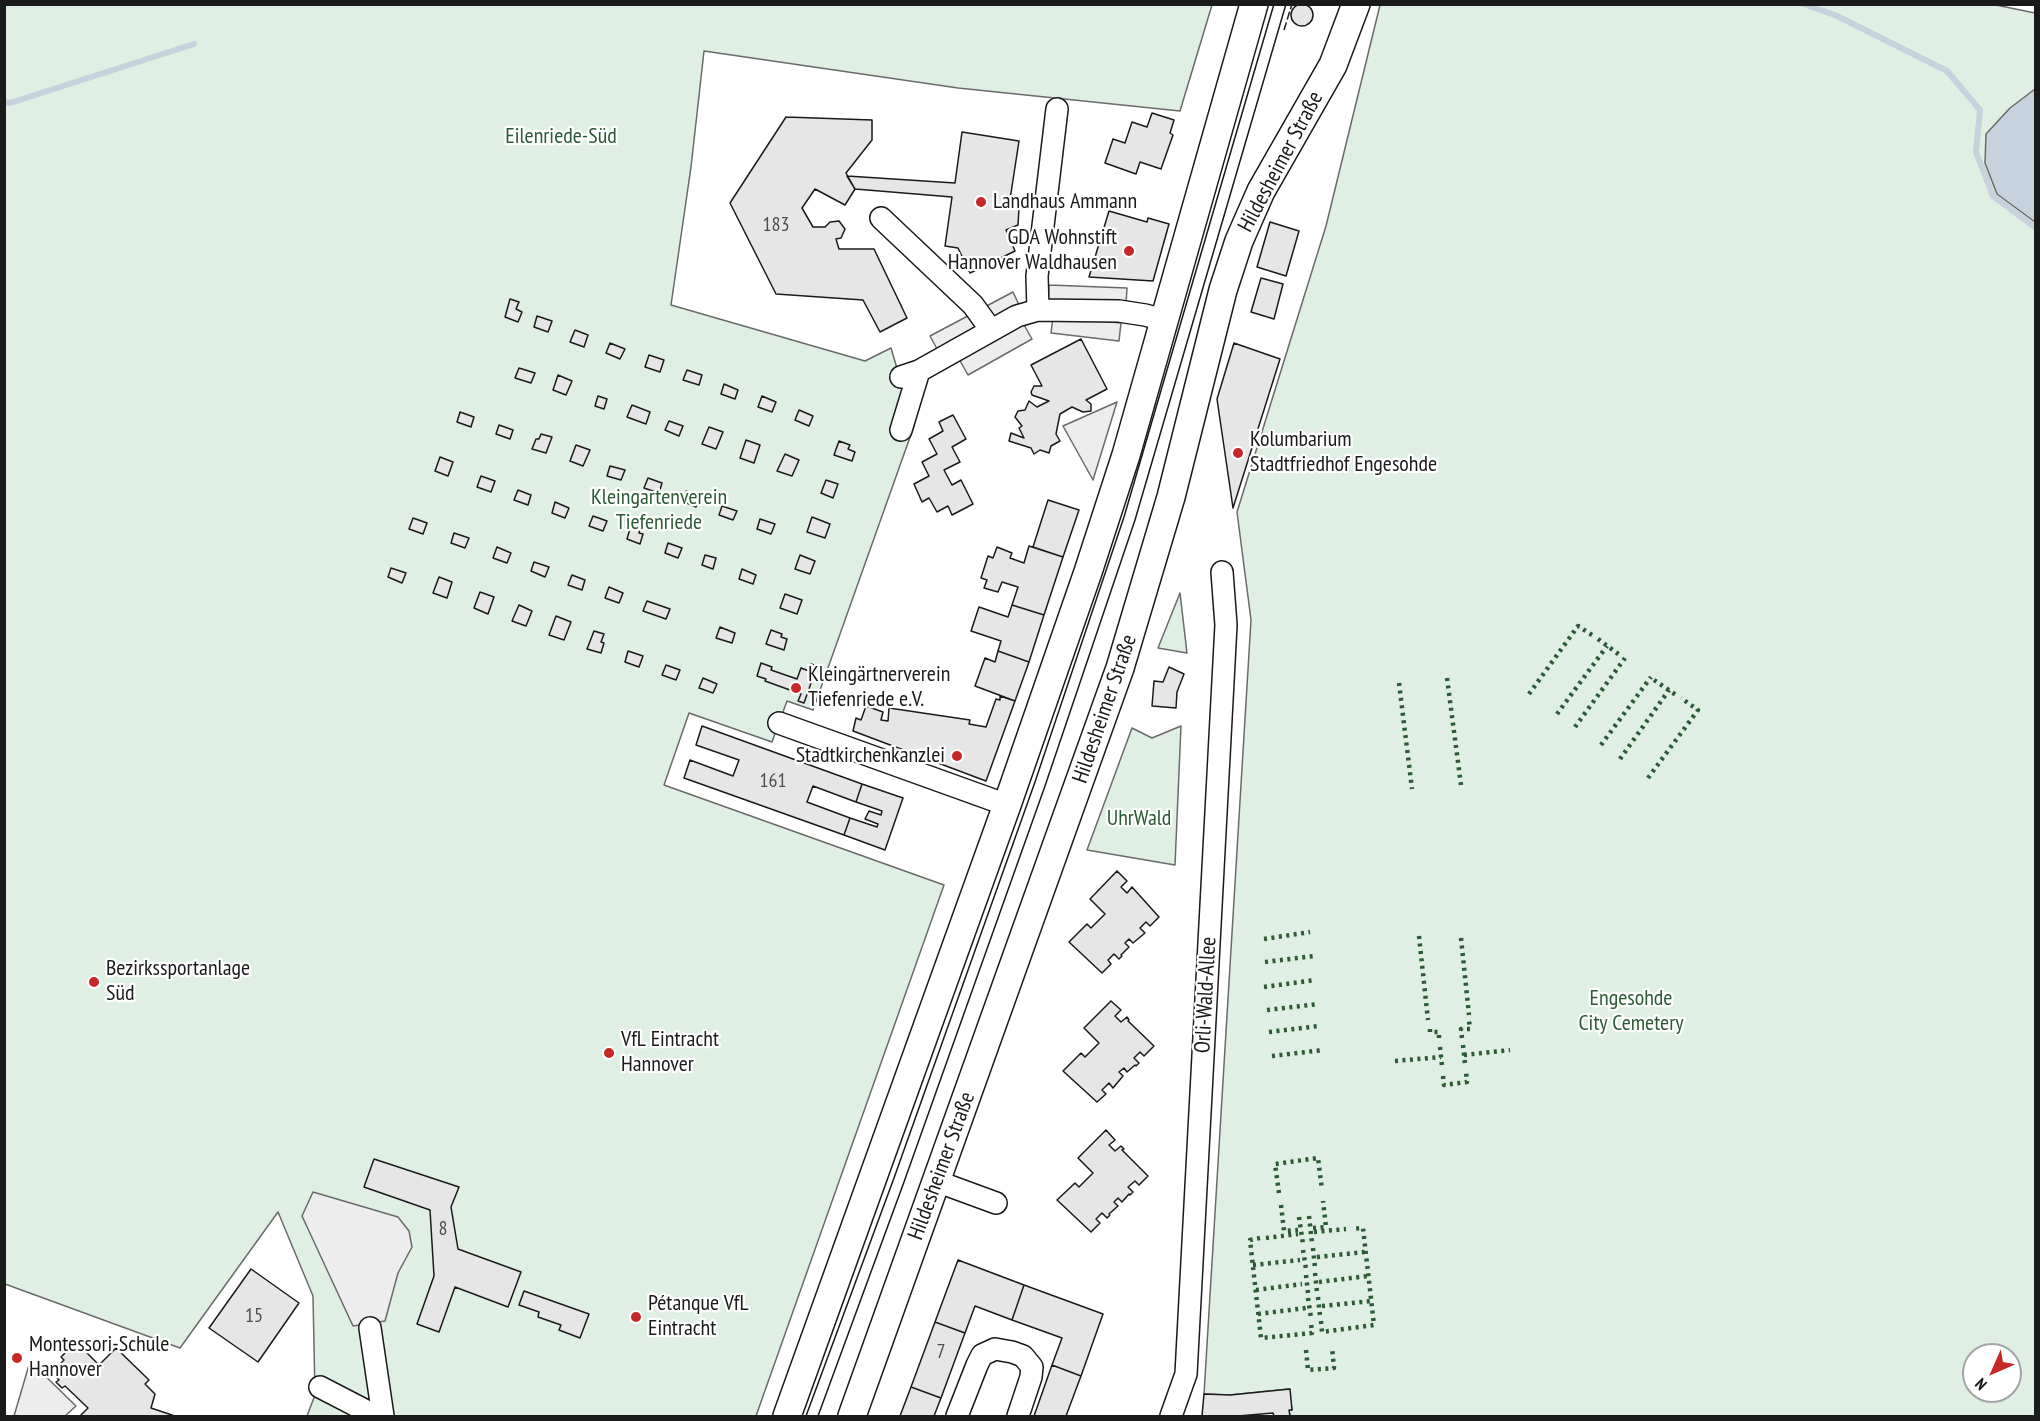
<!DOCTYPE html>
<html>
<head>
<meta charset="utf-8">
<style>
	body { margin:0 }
	#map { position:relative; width:2040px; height:1421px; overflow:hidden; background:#fff; font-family:"PT Sans Narrow",sans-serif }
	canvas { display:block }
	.frame { position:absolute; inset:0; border:6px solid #1a1a1a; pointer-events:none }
	.north { position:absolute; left:1962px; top:1343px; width:60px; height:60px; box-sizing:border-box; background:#fff; border:2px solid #a3a3a3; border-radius:50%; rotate:225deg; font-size:16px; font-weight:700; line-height:24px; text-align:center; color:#1a1a1a }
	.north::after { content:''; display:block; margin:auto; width:21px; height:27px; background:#c62828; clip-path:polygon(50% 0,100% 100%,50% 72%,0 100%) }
</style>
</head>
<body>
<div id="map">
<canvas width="2040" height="1421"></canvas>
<div class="frame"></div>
<div class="north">N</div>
</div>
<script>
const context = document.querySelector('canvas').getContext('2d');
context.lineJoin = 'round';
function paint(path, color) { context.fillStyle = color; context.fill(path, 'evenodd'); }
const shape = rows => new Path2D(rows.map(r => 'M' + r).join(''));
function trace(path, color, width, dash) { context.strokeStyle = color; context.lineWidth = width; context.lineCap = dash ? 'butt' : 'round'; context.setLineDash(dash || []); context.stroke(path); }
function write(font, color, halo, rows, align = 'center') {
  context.font = font + ' "PT Sans Narrow",sans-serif'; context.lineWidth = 4.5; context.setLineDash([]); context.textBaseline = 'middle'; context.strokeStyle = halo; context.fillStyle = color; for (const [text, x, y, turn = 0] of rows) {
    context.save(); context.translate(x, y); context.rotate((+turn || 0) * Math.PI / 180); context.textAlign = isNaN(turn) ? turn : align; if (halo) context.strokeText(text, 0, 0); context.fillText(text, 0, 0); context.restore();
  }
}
const green = shape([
	[1991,4,2035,13,2035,1416,1290,1416,1289,1410,1292,1410,1289,1389,1230,1395,1204,1394,1251,620,1237,512,1326,226,1380,5,1991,4],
	[1974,1355,2010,1355,2010,1391,1974,1391,1974,1355],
	[5,5,1212,5,1180,111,958,88,704,51,691,167,671,305,865,361,891,348,914,426,813,710,787,701,772,742,689,713,664,785,944,885,756,1416,307,1416,315,1395,313,1296,278,1212,180,1348,5,1284,5,5],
	[1180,593,1187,653,1158,648,1180,593],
	[1181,726,1175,865,1087,850,1132,728,1152,738,1181,726]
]);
const parking = shape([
	[1049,285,1127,288,1126,304,1048,301,1049,285],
	[1013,292,1019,305,937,349,930,336,1013,292],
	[1053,316,1121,323,1119,341,1051,333,1053,316],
	[1023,323,1032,339,968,375,959,359,1023,323],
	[1117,402,1093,480,1063,426,1117,402],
	[313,1192,398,1217,409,1231,412,1247,398,1273,385,1321,353,1326,302,1216,313,1192],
	[29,1365,36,1367,76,1406,65,1416,14,1416,29,1365]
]);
const water = shape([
	[2035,89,2035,222,1997,194,1985,163,1986,134,2010,108,2035,89]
]);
const stream = shape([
	[1803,4,1835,15,1947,71,1980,110,1976,152,1993,196,2036,228],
	[4,102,10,103,194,44]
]);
const building = shape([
	'1291 15a11 11 0 1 1 22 0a11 11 0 1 1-22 0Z',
	[1152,113,1174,120,1170,133,1173,135,1161,169,1140,162,1136,174,1105,163,1113,139,1125,143,1132,122,1147,127,1152,113],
	[786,117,872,120,872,140,846,173,855,189,845,205,815,189,802,208,813,227,825,227,830,222,839,221,845,229,841,238,836,239,839,249,874,249,907,318,880,332,863,300,776,294,730,203,786,117],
	[962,132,1019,141,1009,206,1019,208,1018,225,1006,230,1015,251,970,273,958,248,945,246,952,197,855,189,847,176,955,183,962,132],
	[1109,211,1147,222,1148,218,1169,224,1153,281,1089,277,1109,211],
	[1270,222,1299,231,1286,276,1257,267,1270,222],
	[1261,278,1283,284,1274,319,1251,312,1261,278],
	[510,299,519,302,516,309,522,312,518,322,505,317,510,299],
	[537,316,552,321,548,332,534,327,537,316],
	[575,330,588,335,584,347,570,342,575,330],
	[1081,339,1107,389,1086,400,1091,404,1091,411,1083,412,1072,407,1060,414,1056,434,1060,441,1051,446,1049,453,1040,450,1034,454,1031,448,1009,441,1011,433,1024,438,1019,428,1022,426,1015,417,1018,411,1025,410,1029,401,1037,407,1049,401,1032,395,1031,392,1034,386,1042,386,1031,365,1081,339],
	[610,343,625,349,620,359,606,353,610,343],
	[1234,343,1280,359,1233,508,1217,399,1234,343],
	[649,355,664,360,660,372,645,367,649,355],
	[519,368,535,373,531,383,515,378,519,368],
	[687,370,702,375,699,385,683,380,687,370],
	[558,375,572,381,566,395,553,390,558,375],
	[724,384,738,390,735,399,721,394,724,384],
	[598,396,607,399,604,409,595,406,598,396],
	[762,396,776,402,772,412,758,407,762,396],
	[632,405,650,412,646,424,627,417,632,405],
	[799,410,813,416,809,426,795,420,799,410],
	[460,412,474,417,471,427,457,422,460,412],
	[953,415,966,439,952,447,960,462,944,470,952,485,961,480,973,504,952,515,948,506,937,512,929,498,922,502,914,484,929,476,922,462,937,454,929,439,943,431,939,422,953,415],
	[669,421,683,426,679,436,665,430,669,421],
	[499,425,513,430,510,439,496,434,499,425],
	[709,427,723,432,716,449,702,444,709,427],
	[541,434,552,437,546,453,532,449,536,439,539,439,541,434],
	[746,440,760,445,754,463,740,458,746,440],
	[839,441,850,445,848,449,855,452,852,461,834,455,839,441],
	[576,445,590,450,583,466,570,461,576,445],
	[785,454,799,460,792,476,777,471,785,454],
	[440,457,453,462,448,476,435,471,440,457],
	[610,466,625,470,621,480,607,476,610,466],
	[481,476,495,481,491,492,477,487,481,476],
	[648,478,662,483,659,493,644,488,648,478],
	[826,480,838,484,833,498,821,493,826,480],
	[518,490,531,495,528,505,514,500,518,490],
	[686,491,700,497,696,507,682,501,686,491],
	[1048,500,1079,510,1063,557,1033,547,1048,500],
	[555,502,569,508,565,518,552,513,555,502],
	[722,506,737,511,733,520,719,515,722,506],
	[593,516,607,521,603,531,589,526,593,516],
	[812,517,830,524,825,538,807,532,812,517],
	[413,518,427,523,423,534,409,529,413,518],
	[760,519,775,524,771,534,757,529,760,519],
	[632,522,641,525,639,533,643,534,640,544,627,539,632,522],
	[454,533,469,538,465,548,451,543,454,533],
	[668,543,682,548,678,558,665,553,668,543],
	[1029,546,1063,557,1044,615,1012,605,1018,587,1002,582,998,592,984,588,987,580,981,578,988,556,993,558,997,547,1012,553,1010,558,1024,563,1029,546],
	[497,547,511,553,507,563,493,558,497,547],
	[705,555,716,558,713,569,702,565,705,555],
	[800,555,815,561,810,574,795,569,800,555],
	[534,562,549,567,545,577,531,571,534,562],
	[391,568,406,573,402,583,388,577,391,568],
	[742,569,756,575,753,584,739,579,742,569],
	[572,575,585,580,582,590,568,585,572,575],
	[439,577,452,582,447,598,433,593,439,577],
	[609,587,623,593,619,603,605,598,609,587],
	[480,592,494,597,488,614,474,608,480,592],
	[785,594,802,600,797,614,780,608,785,594],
	[647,601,670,609,666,619,643,611,647,601],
	[519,605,532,611,526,626,512,621,519,605],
	[1012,605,1044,615,1029,662,998,651,1001,641,971,631,979,607,1008,617,1012,605],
	[556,616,571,622,564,640,549,635,556,616],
	[720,627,735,633,732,643,716,638,720,627],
	[771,630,782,634,781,637,787,639,784,650,766,644,771,630],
	[594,631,604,634,601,642,604,643,601,653,587,649,594,631],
	[628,651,643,656,639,667,625,662,628,651],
	[998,651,1029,662,1015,701,975,686,985,658,995,662,998,651],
	[761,663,772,667,771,670,797,679,801,668,809,671,811,664,817,666,804,703,798,701,801,694,765,681,766,679,757,676,761,663],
	[666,665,680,670,676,680,662,675,666,665],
	[1169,667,1184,674,1177,692,1176,708,1152,706,1154,681,1163,682,1169,667],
	[703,678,717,684,713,693,699,688,703,678],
	[1000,696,1015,701,986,781,853,731,856,718,861,720,866,706,883,712,881,720,888,721,889,708,970,720,969,724,986,727,996,699,1000,700,1000,696],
	[702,726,862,784,856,802,813,786,807,802,850,818,844,835,684,778,690,760,733,776,739,760,696,745,702,726],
	[862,784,903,798,885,850,844,835,850,818,877,827,878,824,865,819,869,811,881,815,882,811,856,802,862,784],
	[1117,871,1127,881,1121,887,1127,893,1132,887,1159,917,1150,926,1146,922,1140,928,1145,933,1133,943,1129,939,1125,943,1129,947,1121,955,1122,956,1119,959,1114,954,1108,960,1111,964,1102,973,1069,942,1087,924,1091,928,1105,914,1090,899,1117,871],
	[1111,1001,1121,1010,1115,1016,1121,1022,1127,1017,1129,1020,1128,1021,1154,1046,1144,1056,1140,1052,1134,1058,1139,1063,1136,1066,1135,1065,1127,1072,1124,1068,1119,1072,1123,1076,1113,1088,1109,1083,1102,1090,1106,1094,1097,1102,1063,1071,1081,1053,1085,1057,1099,1043,1084,1028,1111,1001],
	[1106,1130,1115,1140,1109,1145,1115,1151,1121,1146,1124,1149,1122,1150,1148,1176,1139,1185,1135,1181,1128,1187,1133,1192,1130,1195,1129,1194,1122,1202,1118,1198,1114,1202,1118,1206,1109,1214,1110,1215,1107,1218,1102,1213,1096,1219,1100,1223,1091,1232,1057,1200,1075,1183,1079,1187,1093,1173,1078,1158,1106,1130],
	[374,1159,459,1187,451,1207,458,1249,521,1272,508,1307,455,1287,439,1332,417,1324,434,1276,430,1210,364,1187,374,1159],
	[958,1260,1024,1285,1012,1320,975,1306,965,1333,935,1322,958,1260],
	[251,1269,299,1303,258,1362,209,1328,251,1269],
	[1024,1285,1103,1314,1081,1376,1052,1365,1062,1338,1012,1320,1024,1285],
	[524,1291,589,1314,580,1338,559,1330,561,1325,538,1317,539,1312,519,1305,524,1291],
	[935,1322,965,1333,941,1398,911,1387,935,1322],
	[76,1342,99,1365,116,1348,149,1380,145,1384,155,1394,151,1408,175,1416,80,1416,88,1408,65,1386,62,1388,56,1382,59,1380,52,1372,64,1360,61,1357,76,1342],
	[1052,1365,1081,1376,1066,1416,1034,1416,1052,1365],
	[911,1387,941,1398,934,1416,900,1416,911,1387],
	[1290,1389,1292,1410,1289,1410,1290,1416,1274,1416,1273,1413,1238,1416,1202,1416,1204,1394,1230,1395,1290,1389]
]);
const minor = shape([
	[881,218,973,305,991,330],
	[1038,310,1037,276,1057,109],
	[901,377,919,371,1017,316,1038,310,1119,311,1145,315,1164,320],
	[901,430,919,371],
	[779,723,1007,805],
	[936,1181,996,1203],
	[370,1328,383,1416],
	[320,1387,376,1416],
	[957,1416,977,1365,982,1355,995,1349,1012,1352,1023,1356,1032,1367,1031,1377,1018,1416],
	[1171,1416,1186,1374,1226,625,1222,572]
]);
const major = shape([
	[787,1416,1007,805,1088,572,1126,455,1254,4],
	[852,1416,1120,668,1171,497,1223,290,1239,241,1261,191,1333,65,1356,4]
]);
const tram = shape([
	[806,1416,894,1178,1035,782,1124,517,1274,4],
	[818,1416,904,1182,1045,786,1135,520,1286,4]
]);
const hedge = shape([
	[1598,639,1621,656],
	[1447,678,1461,785],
	[1654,680,1676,695],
	[1399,683,1412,789],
	[1529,694,1578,626,1592,635],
	[1557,714,1607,646],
	[1575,727,1625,658],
	[1601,745,1651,677],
	[1620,759,1669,690],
	[1648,778,1698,710,1681,698],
	[1419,936,1428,1020],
	[1461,938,1469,1015],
	[1264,939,1310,932],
	[1265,962,1314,956],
	[1264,987,1315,980],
	[1267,1010,1318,1004],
	[1430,1029,1430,1032,1439,1032,1439,1041],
	[1269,1032,1319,1026],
	[1462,1038,1461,1029,1470,1029,1469,1021],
	[1463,1045,1465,1064],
	[1440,1047,1442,1066],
	[1464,1055,1510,1050],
	[1272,1056,1323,1050],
	[1395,1061,1441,1057],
	[1443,1076,1444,1085,1467,1082,1466,1072],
	[1279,1193,1275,1164,1318,1158,1322,1190],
	[1281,1205,1284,1231,1298,1230],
	[1309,1216,1312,1243],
	[1299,1217,1303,1244],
	[1313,1228,1326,1227,1323,1201],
	[1314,1232,1346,1229],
	[1260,1238,1250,1240,1261,1338,1312,1333,1311,1323],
	[1266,1238,1298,1234],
	[1313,1248,1315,1268],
	[1303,1250,1306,1269],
	[1317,1257,1365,1252],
	[1253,1265,1300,1260],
	[1315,1273,1317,1292],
	[1306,1275,1308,1293],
	[1319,1282,1368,1276],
	[1256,1290,1302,1284],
	[1318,1297,1320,1316],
	[1308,1298,1311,1318],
	[1322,1306,1371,1301],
	[1258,1314,1306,1308],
	[1321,1321,1322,1332,1374,1325,1363,1228,1352,1229],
	[1306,1350,1308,1370,1334,1368,1332,1347]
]);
const fence = shape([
	[1284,30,1292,4]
]);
const markers = [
	[981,202,6,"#c62828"],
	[1129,251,6,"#c62828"],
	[1238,453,6,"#c62828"],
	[796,688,6,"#c62828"],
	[957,756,6,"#c62828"],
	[94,982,6,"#c62828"],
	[609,1053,6,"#c62828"],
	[636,1317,6,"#c62828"],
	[17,1358,6,"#c62828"]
];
const numberNames = [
	["183",776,225],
	["161",773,781],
	["8",443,1229],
	["15",254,1316],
	["7",941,1352]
];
const parkNames = [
	["Eilenriede-Süd",561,137],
	["Kleingartenverein",659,498],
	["Tiefenriede",659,523],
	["UhrWald",1139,819],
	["Engesohde",1631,999],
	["City Cemetery",1631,1024]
];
const streetNames = [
	["Hildesheimer Straße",1281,162,-62],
	["Hildesheimer Straße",1105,709,-71],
	["Orli-Wald-Allee",1206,995,-87],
	["Hildesheimer Straße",942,1166,-70]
];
const poiNames = [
	["Landhaus Ammann",993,202],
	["GDA Wohnstift",1117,238,"right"],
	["Hannover Waldhausen",1117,263,"right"],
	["Kolumbarium",1250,440],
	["Stadtfriedhof Engesohde",1250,465],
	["Kleingärtnerverein",808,675],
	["Tiefenriede e.V.",808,700],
	["Stadtkirchenkanzlei",945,756,"right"],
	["Bezirkssportanlage",106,969],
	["Süd",106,994],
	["VfL Eintracht",621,1040],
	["Hannover",621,1065],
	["Pétanque VfL",648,1304],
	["Eintracht",648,1329],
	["Montessori-Schule",29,1345],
	["Hannover",29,1370]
];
paint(green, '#e0efe3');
trace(green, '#6a6a6a', 1.5);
paint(parking, '#ededed');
trace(parking, '#6a6a6a', 1.5);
paint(water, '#c6d2dc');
trace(water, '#6a6a6a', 1.5);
trace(stream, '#c6d2dc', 6);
paint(building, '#e6e6e6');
trace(building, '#1a1a1a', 1.5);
trace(minor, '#1a1a1a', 24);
trace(major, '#1a1a1a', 30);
trace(minor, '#fff', 21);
trace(major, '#fff', 27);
trace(tram, '#1a1a1a', 1.5);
trace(hedge, '#2b5a34', 4.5, [3, 4.5]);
trace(fence, '#1a1a1a', 1.5, [8, 3]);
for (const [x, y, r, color] of markers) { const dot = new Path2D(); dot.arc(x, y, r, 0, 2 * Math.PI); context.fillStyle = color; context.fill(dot); trace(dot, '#fff', 2); }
write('20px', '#4d4d4d', null, numberNames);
write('22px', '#2b5a34', '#fff', parkNames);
write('22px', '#1a1a1a', '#fff', streetNames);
write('22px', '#1a1a1a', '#fff', poiNames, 'left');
</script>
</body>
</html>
